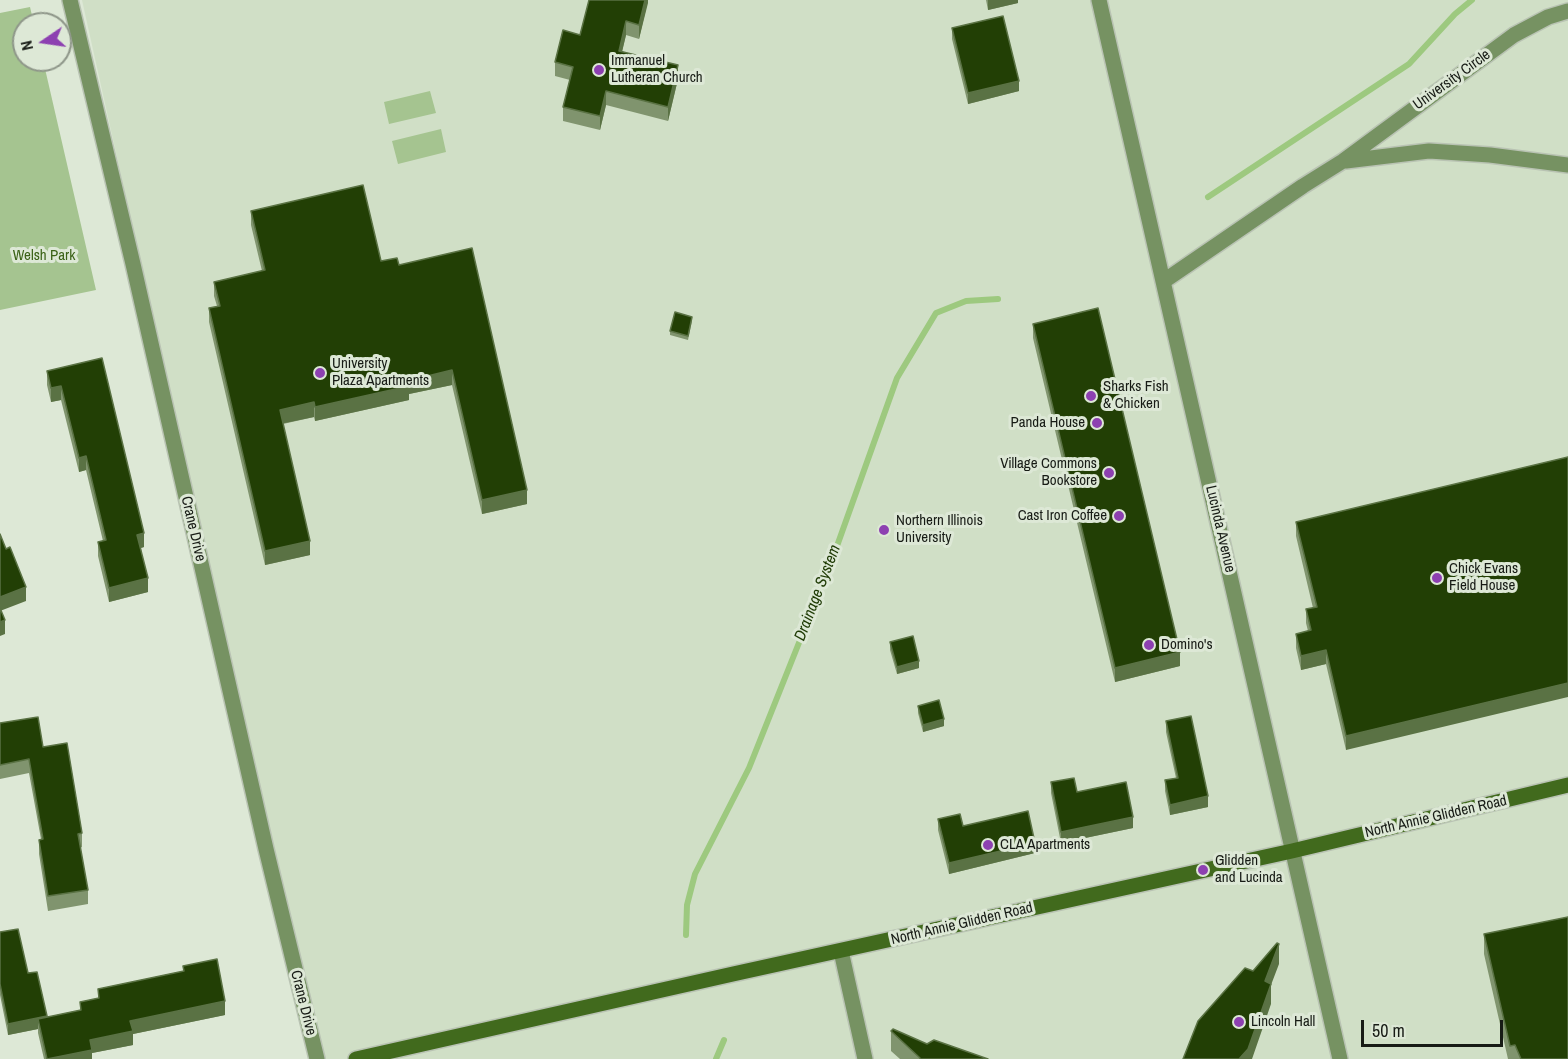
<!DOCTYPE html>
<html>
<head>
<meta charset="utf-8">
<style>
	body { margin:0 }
	#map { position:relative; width:1568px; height:1059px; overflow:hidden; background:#dde8d6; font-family:"Archivo Narrow",sans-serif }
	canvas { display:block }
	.north { position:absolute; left:12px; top:12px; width:60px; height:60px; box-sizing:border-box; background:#dde8d6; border:2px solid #8e9689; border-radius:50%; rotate:257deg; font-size:16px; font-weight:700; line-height:24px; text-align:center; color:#171b15 }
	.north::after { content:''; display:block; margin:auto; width:21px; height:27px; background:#8d40b1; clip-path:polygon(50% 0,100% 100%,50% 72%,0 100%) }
	.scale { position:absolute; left:1361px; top:1020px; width:142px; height:27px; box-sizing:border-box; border:3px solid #171b15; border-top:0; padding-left:8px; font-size:18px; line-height:21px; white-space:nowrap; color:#171b15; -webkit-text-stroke:4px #dde8d6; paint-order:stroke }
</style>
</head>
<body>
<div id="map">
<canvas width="1568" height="1059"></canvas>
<div class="north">N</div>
<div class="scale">50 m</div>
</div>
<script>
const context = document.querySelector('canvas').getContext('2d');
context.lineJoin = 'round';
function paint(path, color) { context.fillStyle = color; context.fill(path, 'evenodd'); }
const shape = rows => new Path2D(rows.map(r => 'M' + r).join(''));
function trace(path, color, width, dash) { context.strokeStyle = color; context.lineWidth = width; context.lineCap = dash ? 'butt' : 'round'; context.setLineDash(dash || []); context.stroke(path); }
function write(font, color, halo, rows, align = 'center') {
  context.font = font + ' "Archivo Narrow",sans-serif'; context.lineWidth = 6; context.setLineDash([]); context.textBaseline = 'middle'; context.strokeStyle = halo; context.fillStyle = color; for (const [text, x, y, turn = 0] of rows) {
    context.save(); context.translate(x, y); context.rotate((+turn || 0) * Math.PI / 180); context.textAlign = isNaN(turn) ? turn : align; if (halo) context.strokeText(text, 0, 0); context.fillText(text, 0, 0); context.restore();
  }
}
const built = shape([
	[82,0,1568,0,1568,1059,317,1059]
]);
const green = shape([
	[30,7,34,24,24,24,24,60,43,60,96,290,0,310,0,13],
	[430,91,436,113,389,124,384,102],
	[441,129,446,152,398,164,392,141]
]);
const stream = shape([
	[1208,197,1409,64,1455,14,1472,0],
	[686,935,687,905,695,874,749,768,832,560,897,378,936,313,966,301,998,299],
	[716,1059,724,1040]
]);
const minor = shape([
	[70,0,133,264,266,849,317,1059],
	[1099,0,1340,1059],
	[1346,161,1429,151,1490,155,1568,165],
	[1164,281,1303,186,1343,161,1514,35,1548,17,1568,11],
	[841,951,865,1059]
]);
const secondary = shape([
	[356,1059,733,974,1292,851,1568,785]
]);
const wall = shape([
	[648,0,639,39,626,35,622,51,678,79,668,121,606,105,600,130,563,121,563,107,570,80,555,76,555,62,580,35],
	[986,0,1018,0,1018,3,988,10],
	[952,28,1019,91,968,104,952,39],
	[251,211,381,261,399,265,527,504,482,514,452,385,409,394,409,400,315,421,314,417,283,424,310,555,265,565,209,322,209,308,217,306,214,296,214,282,262,271,251,225],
	[692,321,688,340,670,335,670,331],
	[1033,324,1180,666,1115,682,1033,338],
	[102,358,144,547,141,548,148,592,109,602,98,556,98,542,103,541,86,470,79,472,61,400,51,402,47,385,47,371],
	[1568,457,1346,750,1326,664,1301,670,1296,648,1296,634,1308,631,1306,623,1306,609,1313,608,1296,536,1296,522],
	[890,642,919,668,897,674,890,650],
	[918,706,944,726,923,732,918,713],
	[1166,721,1208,807,1170,815,1165,791,1165,780,1176,778,1166,732],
	[0,723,43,747,82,833,82,847,80,848,88,890,88,904,48,911,39,854,39,840,41,839,29,773,0,779],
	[1051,782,1077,792,1133,828,1061,843,1051,793],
	[938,819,963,826,1035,853,949,874,938,830],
	[0,932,28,973,47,1017,80,1010,80,1002,98,998,98,989,183,971,183,966,225,1015,133,1034,133,1045,92,1053,92,1059,44,1059,38,1033,38,1029,8,1035,0,995],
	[1484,934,1568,1059,1508,1059,1484,954],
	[891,1031,927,1044,988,1059,900,1059,891,1051]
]);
const shadedWall = shape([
	[645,0,648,0,648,3,639,39,639,25],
	[988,0,1018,0,1018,3,988,10],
	[626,21,626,35,619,65,619,51],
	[678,65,678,79,668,121,668,107],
	[1019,81,1019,91,968,104,968,93],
	[606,91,606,105,600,130,600,116],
	[452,370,452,385,409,394,409,400,315,421,315,407,407,381],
	[61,386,61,400,51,402,51,388],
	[314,402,314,417,280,424,280,410],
	[86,456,86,470,79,472,79,458],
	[527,490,527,504,482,514,482,500],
	[144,533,144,547,137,549,137,535],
	[310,541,310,555,265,565,265,551],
	[148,578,148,592,109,602,109,588],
	[26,587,26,601,0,611,0,597],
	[5,620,5,634,0,636,0,622],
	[1326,650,1326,664,1301,670,1301,656],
	[1180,652,1180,666,1115,682,1115,668],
	[919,661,919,668,897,674,897,667],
	[1568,683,1568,697,1346,750,1346,736],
	[944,719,944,726,923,732,923,725],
	[1208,796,1208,807,1170,815,1170,805],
	[1133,817,1133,828,1061,843,1061,832],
	[1035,843,1035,853,949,874,949,863],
	[1279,944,1279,964,1271,985,1271,1004,1252,1059,1239,1059,1265,981],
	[225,1001,225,1015,133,1034,133,1045,92,1053,92,1059,48,1059,130,1021],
	[47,1016,47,1027,38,1019,38,1029,8,1035,8,1024]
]);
const building = shape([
	[589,0,645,0,639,25,626,21,619,51,678,65,668,107,606,91,600,116,563,107,573,67,555,62,563,30,580,35,589,0],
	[1003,16,1019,81,968,93,952,28,1003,16],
	[363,185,381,261,397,258,399,265,472,248,527,490,482,500,452,370,407,381,409,386,315,407,314,402,280,410,310,541,265,551,209,308,220,306,214,282,265,270,251,211,363,185],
	[1098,308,1180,652,1115,668,1033,324,1098,308],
	[675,312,692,317,688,336,670,331,675,312],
	[102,358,144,533,137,535,148,578,109,588,98,542,106,540,86,456,79,458,61,386,51,388,47,371,102,358],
	[1568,457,1568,683,1346,736,1326,650,1301,656,1296,634,1311,630,1306,609,1317,607,1296,522,1568,457],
	[0,534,6,549,10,547,26,587,0,597,0,534],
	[0,608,5,620,0,622,0,608],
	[913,636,919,661,897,667,890,642,913,636],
	[939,700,944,719,923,725,918,706,939,700],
	[1191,716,1208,796,1170,805,1165,780,1178,778,1166,721,1191,716],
	[38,717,43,747,67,743,82,833,78,834,88,890,48,896,39,840,43,839,29,759,0,765,0,723,38,717],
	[1074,778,1077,792,1126,782,1133,817,1061,832,1051,782,1074,778],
	[1028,811,1035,843,949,863,938,819,960,814,963,826,1028,811],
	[1568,917,1568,1059,1521,1059,1515,1045,1510,1046,1484,934,1568,917],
	[18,929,28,973,37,972,47,1016,8,1024,0,984,0,932,18,929],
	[1277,943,1279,944,1265,981,1271,984,1248,1049,1239,1059,1183,1059,1198,1021,1245,968,1253,971,1277,943],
	[217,959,225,1001,130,1021,133,1031,90,1040,92,1050,47,1059,38,1019,81,1010,80,1002,99,998,98,989,184,971,183,966,217,959],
	[893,1029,927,1044,934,1040,988,1059,920,1059,920,1058,891,1031,893,1029]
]);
const markers = [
	[599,70,6,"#8d40b1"],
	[320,373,6,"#8d40b1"],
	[1091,396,6,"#8d40b1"],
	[1097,423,6,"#8d40b1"],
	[1109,473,6,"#8d40b1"],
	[1119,516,6,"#8d40b1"],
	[884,530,6,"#8d40b1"],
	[1437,578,6,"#8d40b1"],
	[1149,645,6,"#8d40b1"],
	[988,845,6,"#8d40b1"],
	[1203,870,6,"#8d40b1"],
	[1239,1022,6,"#8d40b1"]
];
const poiNames = [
	["Immanuel",611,61],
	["Lutheran Church",611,78],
	["University",332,364],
	["Plaza Apartments",332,381],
	["Sharks Fish",1103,387],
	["& Chicken",1103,404],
	["Panda House",1085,423,"right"],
	["Village Commons",1097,464,"right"],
	["Bookstore",1097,481,"right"],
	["Cast Iron Coffee",1107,516,"right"],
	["Northern Illinois",896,521],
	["University",896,538],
	["Chick Evans",1449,569],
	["Field House",1449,586],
	["Domino's",1161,645],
	["CLA Apartments",1000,845],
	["Glidden",1215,861],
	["and Lucinda",1215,878],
	["Lincoln Hall",1251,1022]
];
const streetNames = [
	["University Circle",1452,80,-36],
	["Crane Drive",193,529,77],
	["Lucinda Avenue",1220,529,77],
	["North Annie Glidden Road",1436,817,-13],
	["North Annie Glidden Road",962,924,-13],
	["Crane Drive",303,1003,76]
];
const parkNames = [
	["Welsh Park",44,256]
];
const waterNames = [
	["Drainage System",818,593,-69]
];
paint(built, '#d0dfc6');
paint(green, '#a5c490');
trace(stream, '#9dc97f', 6);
trace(minor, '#b9c3b3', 18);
trace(secondary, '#b9c3b3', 18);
trace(minor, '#769262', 15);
trace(secondary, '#416a1d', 15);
paint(wall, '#80946e');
paint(shadedWall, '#5a7244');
paint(building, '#223f05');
trace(building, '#5a7244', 1.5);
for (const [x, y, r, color] of markers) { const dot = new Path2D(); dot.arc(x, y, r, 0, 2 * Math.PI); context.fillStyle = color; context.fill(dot); trace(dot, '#dde8d6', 2); }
write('15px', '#171b15', '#dde8d6', poiNames, 'left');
write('15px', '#171b15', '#dde8d6', streetNames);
write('15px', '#3b6217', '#dde8d6', parkNames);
write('italic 16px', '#203c06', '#dde8d6', waterNames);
</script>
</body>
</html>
